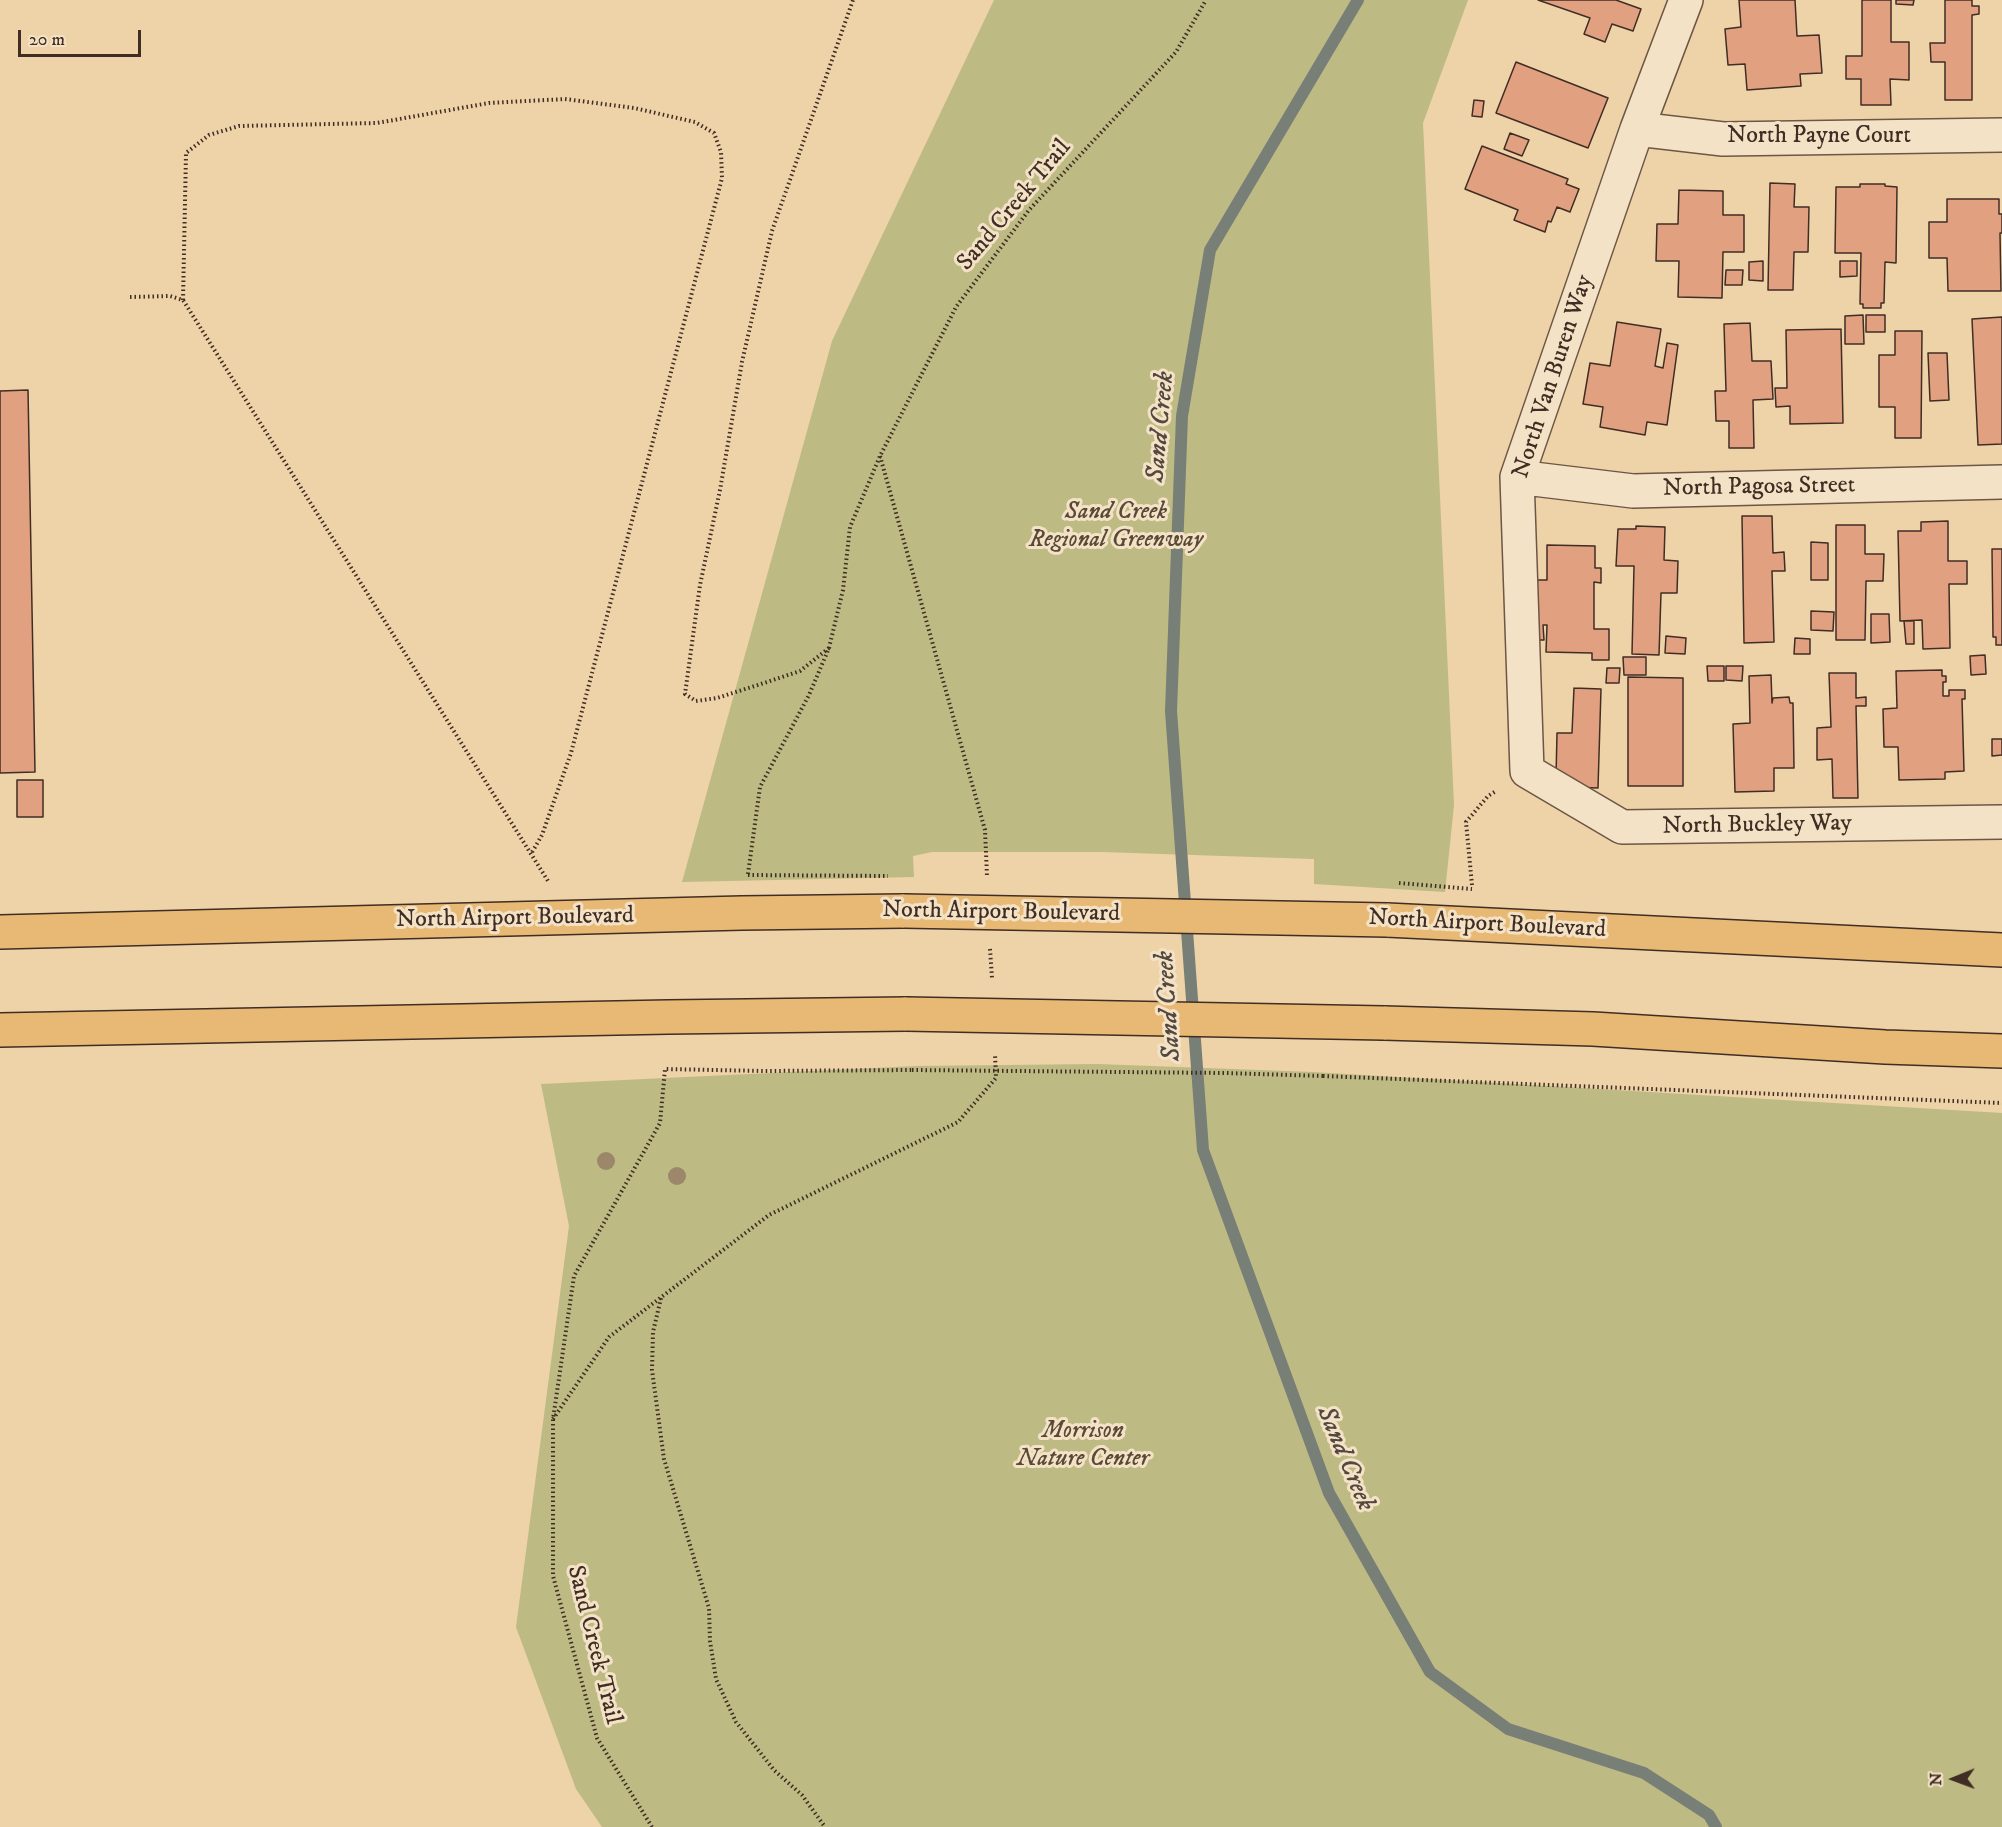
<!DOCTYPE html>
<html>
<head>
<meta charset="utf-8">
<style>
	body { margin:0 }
	#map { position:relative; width:2002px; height:1827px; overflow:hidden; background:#eed2a8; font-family:"IM FELL DW Pica",serif }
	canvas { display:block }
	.north { position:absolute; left:1924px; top:1749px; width:60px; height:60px; -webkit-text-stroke:4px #f4e2c6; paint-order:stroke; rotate:269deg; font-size:16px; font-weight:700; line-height:24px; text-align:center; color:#402d24 }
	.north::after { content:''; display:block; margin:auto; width:21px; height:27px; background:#402d24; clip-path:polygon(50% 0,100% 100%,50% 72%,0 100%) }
	.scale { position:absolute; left:18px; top:30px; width:123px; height:27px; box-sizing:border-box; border:3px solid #402d24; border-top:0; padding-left:8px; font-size:18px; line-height:21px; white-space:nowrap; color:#402d24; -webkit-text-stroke:4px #f4e2c6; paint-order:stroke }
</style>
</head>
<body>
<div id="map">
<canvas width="2002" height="1827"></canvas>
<div class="north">N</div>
<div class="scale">20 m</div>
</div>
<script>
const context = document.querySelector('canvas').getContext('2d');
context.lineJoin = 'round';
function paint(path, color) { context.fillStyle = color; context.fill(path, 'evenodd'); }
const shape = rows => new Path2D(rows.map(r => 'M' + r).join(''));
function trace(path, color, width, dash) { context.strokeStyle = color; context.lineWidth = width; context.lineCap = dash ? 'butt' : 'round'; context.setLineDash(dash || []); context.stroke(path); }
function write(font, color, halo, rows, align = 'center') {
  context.font = font + ' "IM FELL DW Pica",serif'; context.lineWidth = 6; context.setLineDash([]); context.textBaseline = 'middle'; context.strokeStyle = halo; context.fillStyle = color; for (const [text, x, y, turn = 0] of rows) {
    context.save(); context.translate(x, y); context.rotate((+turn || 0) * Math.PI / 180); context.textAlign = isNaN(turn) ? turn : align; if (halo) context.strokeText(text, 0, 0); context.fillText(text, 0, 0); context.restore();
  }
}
const green = shape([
	[994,0,1468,0,1423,123,1454,805,1445,892,1314,884,1314,859,1102,852,932,852,913,856,914,877,682,882,832,341],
	[1098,1064,1313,1072,2002,1113,2002,1827,602,1827,576,1789,516,1627,569,1226,541,1084,916,1066]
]);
const stream = shape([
	[1358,0,1210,250,1182,416,1171,711,1203,1150,1329,1493,1430,1672,1508,1729,1644,1773,1709,1815,1716,1827]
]);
const building = shape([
	[1538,0,1616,0,1641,9,1633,31,1612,24,1605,42,1584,34,1590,18,1538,0],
	[1739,0,1795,0,1797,36,1819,35,1822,73,1800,74,1801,86,1747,90,1745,64,1728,65,1725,29,1741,27,1739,0],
	[1862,0,1891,0,1891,42,1909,42,1909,80,1890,79,1891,105,1861,105,1861,79,1846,79,1846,56,1862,56,1862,0],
	[1896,0,1914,0,1913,5,1896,4,1896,0],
	[1945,0,1972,0,1972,6,1979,6,1979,14,1972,15,1972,100,1945,100,1945,62,1931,62,1930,43,1945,43,1945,0],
	[1516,62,1608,98,1588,148,1496,113,1516,62],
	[1474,100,1484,101,1482,117,1472,116,1474,100],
	[1510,133,1529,140,1522,156,1504,149,1510,133],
	[1482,146,1568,179,1566,184,1579,189,1570,212,1557,207,1551,222,1548,221,1545,232,1514,220,1518,210,1465,189,1482,146],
	[1770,183,1795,184,1794,207,1809,207,1808,252,1794,252,1793,290,1768,290,1770,183],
	[1860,184,1885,184,1885,186,1897,187,1896,263,1885,262,1884,303,1881,303,1881,308,1863,308,1863,304,1860,304,1861,253,1835,253,1836,187,1860,187,1860,184],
	[1679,190,1723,191,1723,215,1744,215,1744,252,1723,252,1722,298,1678,297,1679,261,1656,261,1657,224,1678,224,1679,190],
	[1947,199,1999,199,1999,214,2002,214,2002,233,2000,233,2001,291,1948,291,1947,258,1929,258,1929,222,1947,222,1947,199],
	[1763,261,1763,281,1749,280,1749,262,1763,261],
	[1840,261,1857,261,1857,276,1840,277,1840,261],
	[1726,270,1743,270,1742,285,1725,285,1726,270],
	[1863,315,1864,344,1845,344,1845,316,1863,315],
	[1866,315,1885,315,1885,332,1866,332,1866,315],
	[2002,317,2002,444,1978,445,1972,319,2002,317],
	[1617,322,1661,329,1655,366,1663,368,1667,343,1678,345,1667,425,1647,422,1645,435,1600,427,1603,407,1583,404,1590,363,1610,366,1617,322],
	[1750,323,1752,361,1771,361,1773,399,1753,400,1754,448,1729,448,1729,421,1716,421,1715,391,1726,391,1724,324,1750,323],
	[1841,329,1843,423,1790,424,1790,406,1776,407,1775,388,1787,388,1786,330,1841,329],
	[1895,331,1922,331,1921,438,1895,438,1895,407,1879,407,1879,355,1895,355,1895,331],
	[1928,353,1947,353,1949,400,1930,401,1928,353],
	[28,390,35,772,0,773,0,391,28,390],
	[1742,516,1772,516,1773,553,1784,552,1785,571,1772,571,1774,642,1744,643,1742,516],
	[1948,521,1948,561,1967,561,1967,584,1949,584,1950,648,1923,649,1922,620,1900,621,1898,531,1921,531,1921,522,1948,521],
	[1836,525,1865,525,1865,554,1884,554,1883,581,1866,581,1865,640,1836,640,1836,525],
	[1636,526,1665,527,1664,560,1678,561,1677,593,1661,593,1659,655,1632,654,1634,566,1616,566,1618,529,1636,529,1636,526],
	[1811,542,1828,543,1828,580,1811,580,1811,542],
	[1547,545,1595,546,1595,568,1601,568,1601,583,1594,582,1594,629,1609,629,1609,660,1592,660,1592,653,1546,652,1547,625,1543,625,1544,640,1535,640,1533,580,1547,580,1547,545],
	[1992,549,2002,549,2002,645,1996,645,1996,637,1993,637,1992,549],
	[1811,611,1834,612,1833,631,1811,630,1811,611],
	[1871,614,1889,614,1890,642,1871,643,1871,614],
	[1904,621,1914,621,1914,644,1906,644,1904,621],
	[1666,636,1686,638,1685,654,1665,653,1666,636],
	[1795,638,1810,639,1810,654,1794,654,1795,638],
	[1985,655,1986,674,1971,675,1970,656,1985,655],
	[1623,657,1646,657,1646,675,1624,675,1623,657],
	[1707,666,1724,666,1724,681,1708,681,1707,666],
	[1726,666,1743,666,1742,681,1726,680,1726,666],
	[1607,668,1620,668,1619,683,1606,683,1607,668],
	[1942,670,1942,676,1946,676,1946,682,1943,682,1943,696,1949,696,1949,690,1965,690,1965,699,1962,699,1964,771,1945,772,1945,779,1899,780,1898,747,1884,747,1883,709,1897,708,1896,671,1942,670],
	[1829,673,1856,673,1856,698,1866,697,1866,706,1856,706,1858,798,1833,798,1832,759,1817,760,1817,728,1831,727,1829,673],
	[1771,675,1772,703,1773,698,1789,697,1790,703,1793,703,1794,768,1774,768,1774,791,1735,792,1733,724,1750,723,1749,676,1771,675],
	[1628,677,1683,678,1683,786,1628,786,1628,677],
	[1574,688,1601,689,1598,788,1571,787,1556,777,1557,733,1572,733,1574,688],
	[1992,739,2002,739,2002,755,1992,756,1992,739],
	[17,780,43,780,43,817,17,817,17,780]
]);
const path = shape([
	[130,297,170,296,183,300,548,881],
	[183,300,186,153,209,135,239,126,377,123,489,103,565,99,634,108,695,122,714,133,721,152,722,178,571,753,542,835,531,854],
	[880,456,985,830,987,876],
	[829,648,800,671,761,684,717,698,696,701,685,694,700,585,720,490,742,362,772,231,853,0],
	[748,874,760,787,809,695,829,648,843,590,850,527,880,456,956,307,1029,210,1176,52,1206,0],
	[1472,885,1466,822,1488,796,1496,791],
	[990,949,992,978],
	[1323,1076,2002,1103],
	[661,1298,653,1332,652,1370,664,1459,709,1608,710,1641,716,1679,736,1722,774,1770,802,1795,825,1827],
	[553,1419,609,1337,769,1215,958,1122,996,1078,995,1054],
	[652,1827,597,1738,553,1576,553,1419,574,1276,660,1123,665,1069,764,1071,912,1070]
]);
const minor = shape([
	[1686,0,1637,129,1517,477,1527,771,1622,827,2002,822],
	[1637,129,1723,139,2002,135],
	[1517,477,1633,491,2002,482]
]);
const major = shape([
	[1387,920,2002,950],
	[0,932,742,913,904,911],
	[1384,1023,1593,1029,1885,1047,2002,1051],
	[0,1030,668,1017,906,1014]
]);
const pathBridge = shape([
	[748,875,888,876],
	[1399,883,1472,889],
	[912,1070,1225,1073,1323,1076]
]);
const majorBridge = shape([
	[904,911,1387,920],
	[906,1014,1384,1023]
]);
const trees = [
	[606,1161],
	[677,1176]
];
const streetNames = [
	["North Payne Court",1819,137],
	["Sand Creek Trail",1015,206,-50],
	["North Van Buren Way",1554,377,-72],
	["North Pagosa Street",1759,488,-1],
	["North Buckley Way",1757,826,-1],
	["North Airport Boulevard",1001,913,1],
	["North Airport Boulevard",515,919,-1],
	["North Airport Boulevard",1487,925,3],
	["Sand Creek Trail",593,1645,76]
];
const parkNames = [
	["Sand Creek",1116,513],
	["Regional Greenway",1116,541],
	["Morrison",1083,1432],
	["Nature Center",1083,1460]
];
const waterNames = [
	["Sand Creek",1162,427,-85],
	["Sand Creek",1170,1006,-94],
	["Sand Creek",1344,1459,67]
];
paint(green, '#bdba84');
trace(stream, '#777f77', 12);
paint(building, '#e1a080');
trace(building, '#402d24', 1.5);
trace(minor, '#6c5645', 36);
trace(major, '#402d24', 36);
trace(path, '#402d24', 4, [1.5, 3]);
trace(minor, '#f4e2c6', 33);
trace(major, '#e7b974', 33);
trace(majorBridge, '#402d24', 36, []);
trace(pathBridge, '#402d24', 4, [1.5, 3]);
trace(majorBridge, '#e7b974', 33);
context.fillStyle = '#9c876a';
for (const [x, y] of trees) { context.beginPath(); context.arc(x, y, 9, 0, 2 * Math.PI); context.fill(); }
write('24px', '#402d24', '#f4e2c6', streetNames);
write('italic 24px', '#594937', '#f4e2c6', parkNames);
write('italic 26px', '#524840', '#f4e2c6', waterNames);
</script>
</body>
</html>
